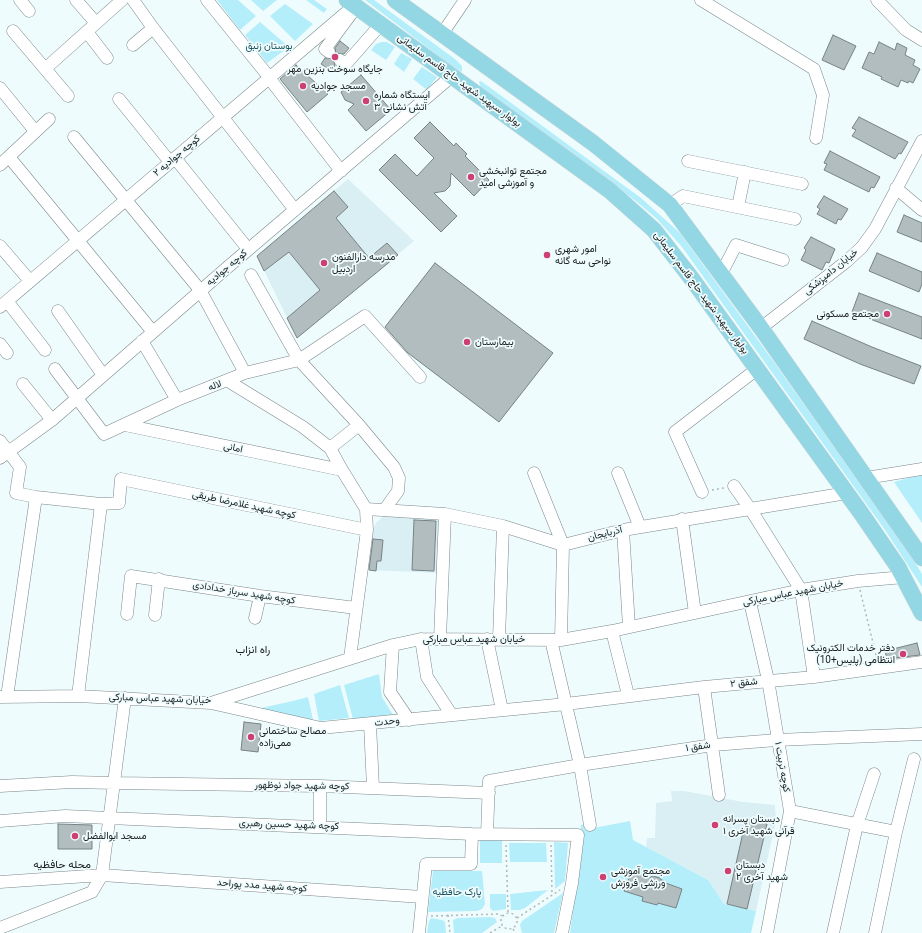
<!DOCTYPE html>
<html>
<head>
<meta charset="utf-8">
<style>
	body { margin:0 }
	canvas { display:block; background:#effcfe }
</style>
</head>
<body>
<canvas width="922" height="933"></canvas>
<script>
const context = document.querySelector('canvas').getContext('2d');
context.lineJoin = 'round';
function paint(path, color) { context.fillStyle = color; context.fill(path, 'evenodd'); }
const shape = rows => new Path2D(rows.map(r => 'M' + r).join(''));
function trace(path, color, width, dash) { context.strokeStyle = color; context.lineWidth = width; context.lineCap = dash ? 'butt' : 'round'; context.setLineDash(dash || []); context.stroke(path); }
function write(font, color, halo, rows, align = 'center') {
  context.font = font + ' Roboto,Vazirmatn,sans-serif'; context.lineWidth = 3.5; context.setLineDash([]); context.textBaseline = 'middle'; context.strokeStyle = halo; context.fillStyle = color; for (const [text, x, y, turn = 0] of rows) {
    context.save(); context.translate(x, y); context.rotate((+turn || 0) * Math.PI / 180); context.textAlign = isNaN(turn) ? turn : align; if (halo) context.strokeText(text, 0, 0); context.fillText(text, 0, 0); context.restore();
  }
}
const built = shape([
	[348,179,414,241,297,338,257,256],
	[387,513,439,516,438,573,368,570,373,529,376,523],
	[671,791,684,791,743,802,775,805,776,820,756,911,724,904,708,880,646,847,647,838,655,838,656,803,672,801]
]);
const green = shape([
	[217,0,238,0,256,16,240,30],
	[251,0,277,0,263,11],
	[306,0,314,0,327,9,324,13],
	[365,0,374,0,455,59,462,66,462,72,453,67],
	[285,4,313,24,295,41,270,16],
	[260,22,289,47,267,63,245,35],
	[382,42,387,42,395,47,386,60,371,50,376,44],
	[401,53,412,59,404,72,394,64],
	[422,67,437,77,427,90,413,79],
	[481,81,641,198,680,233,774,362,910,554,922,574,922,587,885,530,682,247,657,219,637,202,481,88,479,82],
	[922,474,922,523,894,482],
	[379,674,382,697,393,715,353,719,344,685],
	[340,685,349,718,319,721,314,694],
	[308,697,313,720,257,709,297,700],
	[630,821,633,840,708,880,724,904,756,911,751,933,570,933,577,882,581,825,587,824,588,829],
	[631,873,649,878,653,876,660,878,663,882,682,889,676,908,658,903,657,905,642,901,643,897,624,891],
	[480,839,502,839,502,863,480,863],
	[554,842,568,843,565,881,555,889],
	[509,843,546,843,547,862,510,862],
	[433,871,482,871,485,904,482,909,477,911,428,912],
	[548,890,525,908,520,910,511,910,510,894],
	[563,893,554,933,522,933,520,925,522,921],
	[490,894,506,894,506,909,493,911,490,908],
	[490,917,495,918,497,922,482,933,454,933,453,920,458,918],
	[431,918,442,920,445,922,446,933,427,933,429,921]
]);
const building = shape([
	[833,35,856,46,844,70,822,60,833,35],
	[340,41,349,48,344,54,336,54,335,48,340,41],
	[879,42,895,50,897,43,907,48,905,55,915,60,913,65,920,69,913,83,909,81,908,83,901,80,898,87,881,79,882,77,862,68,869,52,874,54,879,42],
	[325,58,333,58,335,66,331,71,321,64,325,58],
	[296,65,328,94,307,112,280,79,296,65],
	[361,75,391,110,366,131,348,110,354,104,345,100,341,92,361,75],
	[859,117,908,142,901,154,899,153,895,159,852,136,856,130,852,128,859,117],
	[430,122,454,146,456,143,467,154,465,156,489,180,474,196,451,173,450,186,445,191,434,193,457,216,441,232,379,170,395,154,417,176,434,158,414,138,430,122],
	[830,151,880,177,874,188,871,187,869,192,824,170,827,164,824,163,830,151],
	[334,191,348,207,336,218,369,258,387,243,398,255,297,338,287,318,320,290,289,252,264,271,257,256,334,191],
	[824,196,848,209,841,220,838,219,836,224,817,214,820,209,817,207,824,196],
	[904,215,922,223,922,242,897,232,904,215],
	[811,237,835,249,829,263,826,262,822,270,801,260,806,250,804,248,811,237],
	[877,253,922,272,922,284,919,292,869,271,877,253],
	[435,263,553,353,499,422,408,353,385,327,435,263],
	[859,293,922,317,922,339,852,312,859,293],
	[812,321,872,347,921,366,914,384,860,364,804,339,812,321],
	[414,520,436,521,434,571,412,570,414,520],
	[373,539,383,540,381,561,377,561,376,571,369,570,373,539],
	[917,643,920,655,887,659,885,651,917,643],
	[244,722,261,724,258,752,241,750,244,722],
	[746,819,767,824,747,909,727,904,746,819],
	[58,824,92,825,92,849,58,849,58,824],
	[631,873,639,876,640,874,649,878,653,876,660,878,660,879,664,881,663,882,682,889,676,908,658,903,657,905,642,901,643,897,624,891,631,873]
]);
const path = shape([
	[712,490,724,488],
	[860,590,877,659],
	[506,845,508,913],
	[551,845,552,895],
	'501 921a8 8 0 1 1 16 0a8 8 0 1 1-16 0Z',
	[448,915,450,933],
	[431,916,499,914,502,916],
	[517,918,560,890],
	[513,929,516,933],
	[490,933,502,926]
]);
const minor = shape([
	[20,0,29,11],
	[76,0,96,23],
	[133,0,153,28,295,210],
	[207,0,265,72],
	[701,0,814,69,823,95,816,138],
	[877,0,906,30,922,40],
	[13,31,68,96],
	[87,32,107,58],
	[442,34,465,0],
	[133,45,153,28],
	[329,52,325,49,351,14],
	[340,60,345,65,381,24],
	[46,68,122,0],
	[269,78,341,171],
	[0,88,35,131],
	[119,99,170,162],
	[74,137,200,290,245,373],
	[9,157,153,332],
	[175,158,248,249],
	[688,161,802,184],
	[0,165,49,119],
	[896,188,922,210],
	[670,205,683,196,795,219],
	[738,207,745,172],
	[0,246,30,281],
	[721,274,736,245,783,260],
	[251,275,299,360,359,425,394,467,399,478,398,491,385,509],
	[7,301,45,350],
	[0,307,355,5],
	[58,311,103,375],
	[761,328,847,261,862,247,875,229,922,141],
	[142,341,177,400],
	[0,344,7,353],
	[55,369,104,434,177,400,245,373,299,360,365,316,420,377],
	[228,381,303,427,330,448,342,470,366,509],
	[23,384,52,420],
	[125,425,342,470],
	[0,441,20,467,16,493,36,497,101,504,119,503,121,479,367,530],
	[330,448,359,425],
	[0,458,52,420,229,266,452,76],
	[534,473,563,545,561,640],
	[618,473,640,527],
	[866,478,922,469],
	[734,486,751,510,801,590,814,677],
	[702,492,675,432,757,369],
	[366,509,445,514,503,526,563,545,623,530,847,493],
	[682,519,695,613],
	[623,530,629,627],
	[750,602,768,680,790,811,767,933],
	[127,614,131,576,260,596,356,608],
	[155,615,159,579],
	[255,618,260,596],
	[612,631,628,695],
	[421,639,427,677,451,714],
	[440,639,445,514],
	[487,639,502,710],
	[499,639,503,526],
	[551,640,580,765,590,825],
	[393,645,390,692,409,720],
	[350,658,367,530,366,509],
	[704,687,719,795],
	[78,696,101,504],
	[0,697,78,696,211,703,393,645,421,639,561,640,612,631,801,590,858,581,904,577],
	[7,697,36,497],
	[211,703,321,728,566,704,704,687,814,677,922,662],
	[370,724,373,788],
	[0,786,72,782,115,783,320,786,489,793],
	[790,811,896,832],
	[0,821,65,816,109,818,472,834,578,835,572,883,562,933],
	[320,826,320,786],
	[487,834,489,781,580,765,713,745,777,740,922,734],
	[0,882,102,875,422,897],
	[0,928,92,892,102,875,125,698],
	[419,933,426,864,471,864,472,834],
	[833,933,857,825,874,774],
	[875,933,896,832,914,759]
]);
const major = shape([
	[347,0,609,190,654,230,692,279,861,513,898,567,922,613],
	[395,0,593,143,670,205,761,328,922,558]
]);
const markers = [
	[335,57,4,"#cd4071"],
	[303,86,4,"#cd4071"],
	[366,101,4,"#cd4071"],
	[471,177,4,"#cd4071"],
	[547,255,4,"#cd4071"],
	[324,263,4,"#cd4071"],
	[887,314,4,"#cd4071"],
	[467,342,4,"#cd4071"],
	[903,654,4,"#cd4071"],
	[251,737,4,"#cd4071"],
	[715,825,4,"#cd4071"],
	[75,836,4,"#cd4071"],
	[728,871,4,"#cd4071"],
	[603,877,4,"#cd4071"]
];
const parkNames = [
	["بوستان زنبق",269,46],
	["پارک حافظیه",457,892]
];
const poiNames = [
	["جایگاه سوخت بنزین مهر",335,69,"center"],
	["مسجد جوادیه",311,86],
	["ایستگاه شماره",374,95],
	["۳ آتش نشانی",374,107],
	["مجتمع توانبخشی",479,171],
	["و آموزشی امید",479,183],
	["امور شهری",555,249],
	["نواحی سه گانه",555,261],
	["مدرسه دارالفنون",332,257],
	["اردبیل",332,269],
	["مجتمع مسکونی",879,314,"right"],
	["بیمارستان",475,342],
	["دفتر خدمات الکترونیک",895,648,"right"],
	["انتظامی (پلیس+10)",895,660,"right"],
	["مصالح ساختمانی",259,731],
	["ممی‌زاده",259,743],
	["دبستان پسرانه",723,819],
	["قرآنی شهید آخری ۱",723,831],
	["مسجد ابوالفضل",83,836],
	["دبستان",736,865],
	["شهید آخری ۲",736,877],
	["مجتمع آموزشی",611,871],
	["ورزشی فروزش",611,883]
];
const streetNames = [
	["بولوار سپهبد شهید حاج قاسم سلیمانی",459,81,36],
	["کوچه جوادیه ۲",177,156,-40],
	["کوچه جوادیه",227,268,-40],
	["خیابان دامپزشکی",831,272,-39],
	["بولوار سپهبد شهید حاج قاسم سلیمانی",701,293,53],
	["لاله",215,386,-21],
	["امانی",233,448,12],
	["کوچه شهید غلامرضا طریقی",244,505,12],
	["آذربایجان",605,534,-14],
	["کوچه شهید سرباز خدادادی",244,593,9],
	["خیابان شهید عباس مبارکی",793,593,-11],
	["خیابان شهید عباس مبارکی",474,639],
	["شفق ۲",744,683,-6],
	["خیابان شهید عباس مبارکی",160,699,2],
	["وحدت",387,722,-7],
	["شفق ۱",698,747,-8],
	["کوچه تربیت ۱",782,767,80],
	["کوچه شهید جواد نوظهور",302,786,1],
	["کوچه شهید حسین رهبری",289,825,2],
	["کوچه شهید مدد پوراحد",262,886,4]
];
const neighbourhoodNames = [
	["راه انزاب",253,650],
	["محله حافظیه",62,865]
];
paint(built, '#d9eff4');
paint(green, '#b4eefb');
paint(building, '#b1bdbf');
trace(building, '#778284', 1);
trace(minor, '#7c878a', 13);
trace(major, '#d5d6d6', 17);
trace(path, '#aeb8ba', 1.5, [2, 3]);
trace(minor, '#fff', 12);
trace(major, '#93d7e5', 16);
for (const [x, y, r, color] of markers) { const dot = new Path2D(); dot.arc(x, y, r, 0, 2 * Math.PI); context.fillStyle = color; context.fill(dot); trace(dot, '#effcfe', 1.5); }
write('10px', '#1b535f', '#effcfe', parkNames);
write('10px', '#181c1d', '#effcfe', poiNames, 'left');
write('10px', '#181c1d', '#effcfe', streetNames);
write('11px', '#181c1d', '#effcfe', neighbourhoodNames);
</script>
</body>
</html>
